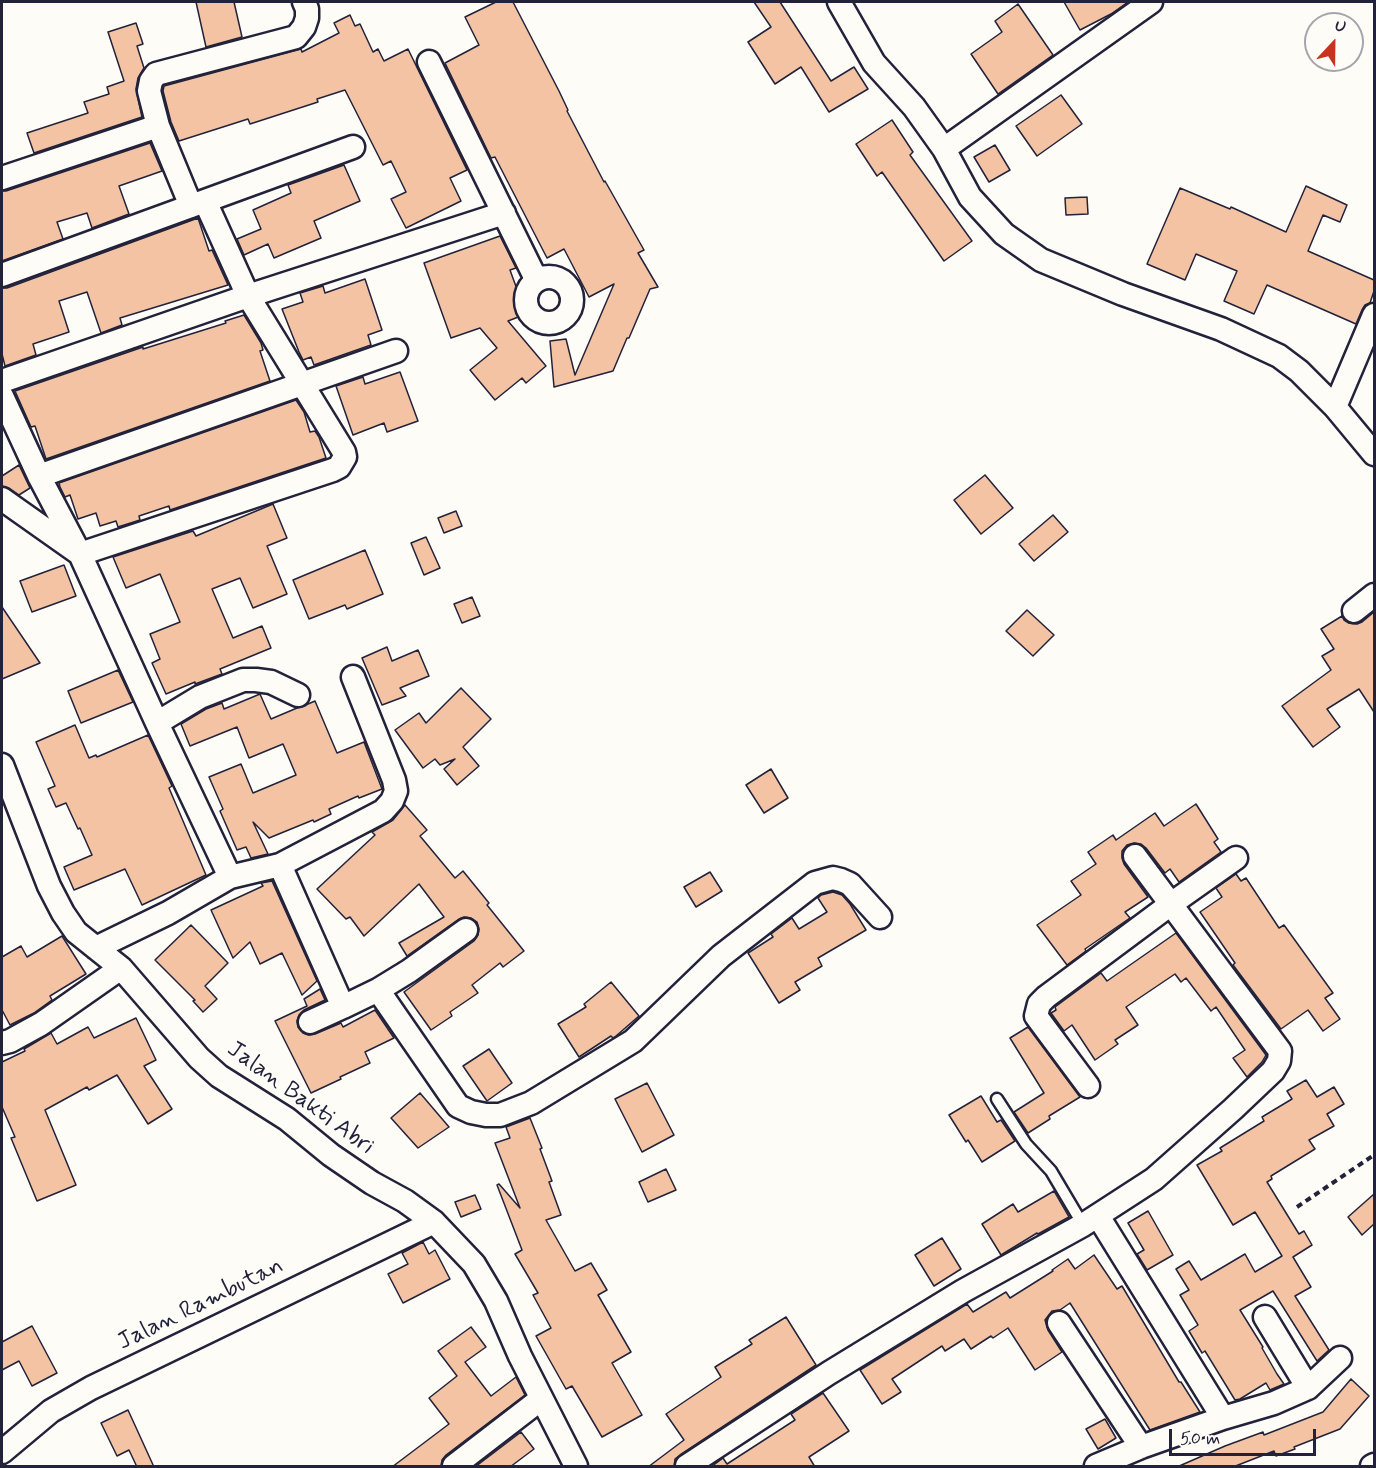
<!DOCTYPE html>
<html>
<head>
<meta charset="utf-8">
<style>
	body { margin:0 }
	#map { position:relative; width:1376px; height:1468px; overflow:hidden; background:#fdfcf7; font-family:Mynerve,sans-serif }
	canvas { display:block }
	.frame { position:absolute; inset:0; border:3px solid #22223b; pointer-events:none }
	.north { position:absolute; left:1304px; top:12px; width:60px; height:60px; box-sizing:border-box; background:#fdfcf7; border:2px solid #a5a5ac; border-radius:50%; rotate:22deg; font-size:16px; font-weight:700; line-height:24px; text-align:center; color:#22223b }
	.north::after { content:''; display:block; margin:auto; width:21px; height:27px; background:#c8321e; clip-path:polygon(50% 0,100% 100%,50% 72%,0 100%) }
	.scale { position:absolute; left:1169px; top:1429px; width:147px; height:27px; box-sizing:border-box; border:3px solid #22223b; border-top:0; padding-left:8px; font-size:18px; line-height:21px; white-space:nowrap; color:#22223b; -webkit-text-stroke:4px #fdfcf7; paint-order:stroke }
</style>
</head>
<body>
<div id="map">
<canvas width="1376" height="1468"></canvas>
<div class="frame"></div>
<div class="north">U</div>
<div class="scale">50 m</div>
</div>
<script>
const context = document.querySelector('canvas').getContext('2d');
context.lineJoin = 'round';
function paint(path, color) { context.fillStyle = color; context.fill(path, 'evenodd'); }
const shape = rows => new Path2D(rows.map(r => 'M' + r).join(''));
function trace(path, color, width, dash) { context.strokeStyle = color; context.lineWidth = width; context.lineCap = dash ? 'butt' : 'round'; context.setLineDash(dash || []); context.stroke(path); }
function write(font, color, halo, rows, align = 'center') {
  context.font = font + ' Mynerve,sans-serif'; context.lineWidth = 6; context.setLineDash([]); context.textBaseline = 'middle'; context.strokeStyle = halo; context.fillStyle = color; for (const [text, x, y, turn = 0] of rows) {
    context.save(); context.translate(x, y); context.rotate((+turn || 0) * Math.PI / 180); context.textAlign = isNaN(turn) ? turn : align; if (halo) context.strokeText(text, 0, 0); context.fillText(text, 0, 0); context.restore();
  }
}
const building = shape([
	[196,2,234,2,242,37,206,47,196,2],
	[496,2,513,2,559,91,568,110,567,111,604,182,605,181,644,250,638,253,658,287,650,289,629,338,627,338,613,371,554,387,550,341,566,339,575,375,614,284,589,297,564,249,547,258,497,161,495,157,491,158,445,63,479,45,465,17,496,2],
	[754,2,780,2,831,81,854,67,868,89,829,112,801,67,775,84,748,42,771,27,754,2],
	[1064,2,1128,2,1111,14,1080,30,1064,2],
	[1018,4,1053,55,998,94,971,54,1002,32,995,21,1018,4],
	[350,15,355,26,360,24,373,52,378,49,384,61,408,49,467,170,450,178,461,201,406,228,391,199,406,192,391,161,383,165,345,90,317,99,318,102,250,124,248,119,179,141,171,122,163,91,164,86,301,49,302,52,339,33,334,23,350,15],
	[136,23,143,44,137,46,144,68,138,78,136,89,142,117,34,153,27,133,88,113,84,102,109,94,107,87,124,81,108,32,136,23],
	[1061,95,1082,124,1037,156,1016,126,1061,95],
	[892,120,913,152,910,155,972,241,944,261,882,172,877,176,856,144,892,120],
	[150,143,162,171,119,186,129,214,92,228,87,213,57,222,63,239,2,261,2,191,6,191,150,143],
	[995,145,1010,170,989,182,974,157,995,145],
	[344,165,360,201,314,221,321,238,274,258,268,244,244,255,237,239,261,229,253,210,291,193,288,185,344,165],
	[1306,186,1347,205,1340,222,1323,215,1308,251,1374,280,1374,291,1370,303,1365,305,1362,310,1356,324,1267,285,1254,314,1224,301,1237,271,1196,254,1185,280,1147,264,1180,188,1230,209,1231,207,1286,232,1306,186],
	[1087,197,1088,214,1066,215,1065,198,1087,197],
	[198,218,209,251,212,250,228,285,120,318,122,325,101,333,87,292,59,301,69,332,33,344,36,355,5,366,2,354,2,288,7,288,198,218],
	[500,236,516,268,510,270,526,314,508,321,546,366,526,383,522,378,495,400,470,370,497,348,480,328,451,338,424,263,500,236],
	[365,279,382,330,368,335,371,345,314,365,311,357,303,360,299,352,282,309,303,302,300,293,323,286,325,293,365,279],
	[244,315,261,343,263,350,260,351,270,381,46,459,35,426,31,427,15,391,143,347,143,349,226,323,225,321,244,315],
	[400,372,418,421,387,432,384,423,353,435,336,386,363,377,365,384,400,372],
	[296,400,304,412,310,432,315,431,319,437,326,458,170,510,169,506,139,516,140,520,118,527,116,521,100,526,96,513,78,519,70,495,65,497,60,487,59,483,296,400],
	[19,465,30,488,19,495,9,488,2,486,2,476,19,465],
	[985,475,1013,508,981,534,954,500,985,475],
	[273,504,287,538,267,546,287,594,253,608,240,578,212,589,233,638,262,626,271,648,220,669,222,674,195,684,195,682,166,694,152,663,160,659,150,634,180,622,160,574,126,588,113,557,193,531,196,536,273,504],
	[456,511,462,526,444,533,438,518,456,511],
	[1053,515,1068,532,1034,561,1019,544,1053,515],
	[426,537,440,568,424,575,411,543,426,537],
	[365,550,383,594,347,609,345,605,309,619,293,580,365,550],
	[64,565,76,596,32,612,20,581,64,565],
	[472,597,480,616,462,623,454,604,472,597],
	[2,607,40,663,2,679,2,607],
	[1027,610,1054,635,1033,656,1006,631,1027,610],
	[1374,612,1374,712,1359,689,1327,709,1340,727,1313,747,1282,706,1331,670,1322,656,1334,649,1321,629,1342,616,1344,620,1349,623,1357,624,1362,622,1374,612],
	[387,647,392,661,418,650,429,676,400,688,406,696,382,705,362,658,387,647],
	[118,670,133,702,81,723,68,691,118,670],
	[461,688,491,719,463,747,479,766,457,785,444,769,455,759,440,765,435,759,423,768,395,730,419,713,426,723,461,688],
	[260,694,271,719,297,708,305,706,308,704,315,701,337,753,364,742,382,789,359,798,358,796,329,809,331,814,314,822,313,820,269,838,253,822,268,854,251,858,246,847,237,850,220,811,223,809,209,777,241,764,253,793,296,775,283,744,249,758,237,727,190,746,181,724,206,709,222,703,224,709,260,694],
	[75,725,89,758,96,755,97,757,148,735,172,786,169,788,206,875,142,905,125,869,74,890,64,867,92,855,80,828,78,829,66,803,56,807,48,789,55,786,36,742,75,725],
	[771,769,788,798,764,813,746,785,771,769],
	[1196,804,1218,839,1214,842,1221,852,1179,882,1170,869,1165,873,1146,848,1141,844,1134,843,1127,845,1122,851,1122,858,1124,864,1148,897,1125,912,1130,918,1085,949,1086,951,1067,965,1037,925,1081,895,1071,881,1096,864,1088,852,1113,835,1116,840,1155,813,1164,826,1196,804],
	[405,805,427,830,420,836,455,878,463,871,489,903,487,905,524,951,503,967,500,963,472,985,478,993,450,1012,452,1016,431,1030,404,992,474,941,478,935,479,929,477,922,471,918,464,917,459,919,407,956,399,943,444,917,419,884,364,936,350,917,346,919,317,889,375,835,372,832,393,820,405,805],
	[710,872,722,891,696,907,684,887,710,872],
	[1236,874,1241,881,1246,878,1279,928,1284,925,1333,993,1325,998,1340,1019,1323,1031,1308,1010,1281,1029,1233,965,1235,963,1200,912,1222,897,1216,888,1236,874],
	[272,881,317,981,302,995,282,953,260,964,250,942,233,958,211,910,263,886,261,883,272,881],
	[833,892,842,895,850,904,866,930,818,958,822,966,795,982,800,990,779,1003,748,953,773,937,771,934,792,918,799,929,827,912,818,898,821,895,833,892],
	[191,925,228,963,205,986,217,999,203,1012,193,1001,195,1000,155,960,191,925],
	[1176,933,1266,1055,1262,1062,1247,1077,1233,1058,1245,1050,1216,1007,1211,1011,1186,978,1181,982,1175,974,1126,1007,1138,1025,1115,1040,1118,1044,1095,1060,1072,1025,1064,1031,1051,1013,1056,1010,1055,1007,1101,973,1107,981,1176,933],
	[62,936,86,974,50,996,52,1000,34,1013,10,1025,2,1010,2,957,21,946,27,957,62,936],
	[611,982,639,1016,616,1036,613,1038,611,1036,579,1057,558,1024,586,1007,584,1004,611,982],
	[320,989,325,1000,304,1010,299,1015,297,1021,298,1027,303,1033,309,1035,315,1034,341,1023,343,1027,375,1010,394,1038,365,1052,370,1063,340,1077,341,1079,311,1093,275,1021,307,1006,304,999,320,989],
	[136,1018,156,1060,144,1066,172,1109,148,1124,117,1075,89,1090,87,1087,45,1110,76,1185,37,1201,11,1138,15,1137,2,1107,2,1062,25,1051,24,1049,51,1033,57,1044,88,1027,94,1038,136,1018],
	[1028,1027,1080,1097,1049,1116,1050,1119,1028,1133,1014,1112,1044,1093,1010,1038,1028,1027],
	[489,1049,512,1083,487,1101,463,1066,489,1049],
	[1306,1080,1317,1097,1334,1087,1344,1104,1327,1114,1334,1126,1309,1140,1315,1149,1271,1176,1272,1179,1267,1182,1299,1234,1304,1231,1312,1245,1293,1257,1311,1287,1295,1296,1329,1350,1317,1361,1273,1291,1240,1310,1263,1347,1262,1348,1277,1374,1284,1384,1270,1390,1266,1383,1240,1399,1235,1400,1205,1351,1202,1353,1189,1331,1198,1325,1180,1295,1189,1290,1176,1269,1189,1261,1201,1280,1245,1254,1255,1272,1282,1256,1255,1212,1233,1225,1197,1165,1222,1151,1220,1148,1264,1121,1262,1117,1292,1099,1287,1091,1306,1080],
	[647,1083,674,1135,642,1152,615,1099,647,1083],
	[420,1093,449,1127,418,1148,391,1118,420,1093],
	[981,1096,997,1122,1001,1120,1015,1141,982,1162,968,1140,966,1142,949,1115,981,1096],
	[530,1118,542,1148,540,1149,552,1181,549,1182,561,1215,546,1220,575,1271,591,1263,607,1290,598,1295,631,1352,612,1363,642,1415,602,1437,572,1386,566,1389,536,1336,551,1328,533,1295,538,1293,515,1254,522,1250,497,1185,499,1184,520,1208,495,1143,510,1138,506,1127,530,1118],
	[666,1169,676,1190,648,1202,639,1182,666,1169],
	[1054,1191,1069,1217,1038,1234,1037,1233,1001,1255,982,1224,1013,1204,1018,1212,1054,1191],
	[1374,1194,1374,1224,1362,1235,1348,1217,1374,1194],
	[475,1195,481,1209,461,1217,455,1202,475,1195],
	[1148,1211,1173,1255,1147,1270,1137,1254,1144,1250,1128,1223,1148,1211],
	[942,1238,961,1269,934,1286,915,1255,942,1238],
	[423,1242,429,1254,435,1250,450,1279,403,1303,388,1274,408,1264,402,1253,423,1242],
	[1094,1255,1117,1289,1122,1286,1179,1382,1181,1382,1200,1412,1150,1430,1070,1303,1060,1310,1052,1311,1045,1320,1048,1330,1062,1352,1035,1370,1008,1328,993,1338,991,1336,971,1349,964,1339,945,1351,942,1346,892,1379,901,1392,882,1404,860,1370,967,1304,973,1312,1006,1292,1010,1298,1053,1271,1052,1270,1068,1259,1075,1269,1094,1255],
	[786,1317,816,1365,680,1455,675,1459,674,1467,648,1467,684,1440,666,1414,721,1377,715,1367,752,1344,749,1340,786,1317],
	[32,1326,57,1373,32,1386,19,1361,2,1370,2,1342,32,1326],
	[471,1327,486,1347,465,1362,491,1396,516,1377,525,1395,446,1455,442,1460,441,1467,392,1467,449,1424,429,1398,457,1376,438,1351,471,1327],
	[1351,1379,1369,1396,1340,1429,1294,1447,1295,1449,1276,1456,1274,1451,1233,1467,1177,1467,1225,1446,1263,1432,1264,1435,1323,1412,1351,1379],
	[823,1393,849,1431,809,1457,815,1467,711,1467,723,1458,727,1464,795,1420,791,1414,823,1393],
	[128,1410,154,1467,137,1467,129,1450,117,1456,101,1423,128,1410],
	[1105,1419,1116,1438,1098,1449,1086,1429,1105,1419],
	[521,1432,534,1449,510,1467,475,1467,521,1432]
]);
const path = shape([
	[1297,1207,1374,1155]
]);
const lane = shape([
	[997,1099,1026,1144,1051,1171,1083,1225]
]);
const street = shape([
	[839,2,874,63,914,107,944,149,970,197,1004,234,1041,260,1123,294,1221,329,1279,356,1299,371,1335,407,1374,454],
	[429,62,536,279],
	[158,126,191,206],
	[944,149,1151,2],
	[2,178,158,126,149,91,151,81,156,74,296,37,304,27,307,18,307,9,304,2],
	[2,275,353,147],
	'526 300a23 23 0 1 1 46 0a23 23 0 1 1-46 0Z',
	[2,381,248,296,504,213],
	[2,396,39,476,80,554,157,723,230,877],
	[1335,407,1374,315],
	[39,476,396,351],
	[2,499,80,554,333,470,339,467,345,457,344,452,248,296,205,201],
	[1354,611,1374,595],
	[157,723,200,697,243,680,256,680,271,682,298,695],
	[2,765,49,886,63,913,76,932,121,968,199,1058,219,1076,287,1119,331,1155,372,1183,405,1201,434,1222,474,1264,496,1301,520,1356,576,1466],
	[280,865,343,1007,310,1022],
	[96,948,168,913,230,877,280,865,383,811,392,801,396,791,394,780,353,677],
	[378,990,458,1106,471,1112,486,1115,500,1115,531,1103,633,1041,721,956,815,883,833,878,841,880,850,884,880,917],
	[343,1007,378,990,409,971,466,930],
	[2,1043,10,1041,41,1024,121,968],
	[1088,1086,1036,1016,1039,1004,1046,997,1171,904,1236,858],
	[1098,1216,1223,1418],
	[1265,1317,1308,1388],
	[1059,1323,1141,1447],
	[2,1452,51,1411,91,1388,434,1222],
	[454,1466,541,1399],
	[687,1466,829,1373,963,1291,1083,1225,1154,1179,1233,1109,1273,1071,1279,1061,1280,1051,1135,856],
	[1096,1466,1141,1447,1223,1418,1274,1403,1308,1388,1340,1358],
	[1372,1466,1374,1465]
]);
const streetNames = [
	["Jalan Bakti Abri",300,1099,36],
	["Jalan Rambutan",201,1305,-26]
];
paint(building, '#f3c3a3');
trace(building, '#22223b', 1.5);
trace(lane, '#22223b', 15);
trace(street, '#22223b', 27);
trace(path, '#22223b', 4, [6, 4.5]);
trace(lane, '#fdfcf7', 10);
trace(street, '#fdfcf7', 22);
write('24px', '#22223b', '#fdfcf7', streetNames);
</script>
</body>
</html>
